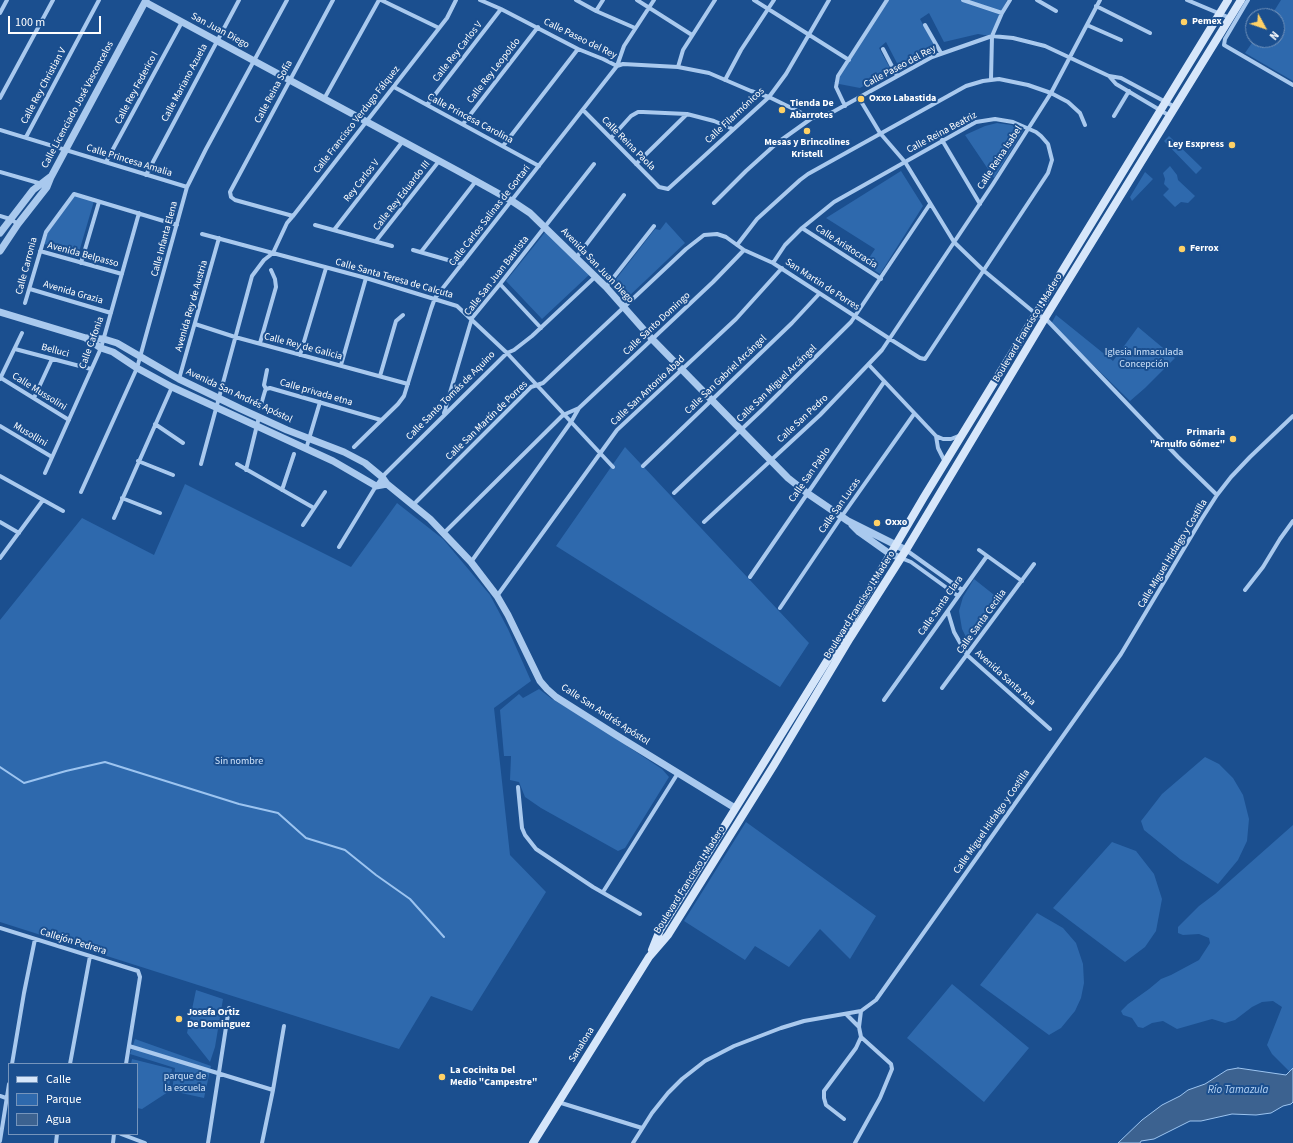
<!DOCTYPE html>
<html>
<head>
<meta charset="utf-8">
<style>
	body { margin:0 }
	#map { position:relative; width:1293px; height:1143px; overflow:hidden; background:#1b4f8f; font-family:"Source Sans 3",sans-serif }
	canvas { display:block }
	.legend { position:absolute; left:8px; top:1063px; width:130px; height:72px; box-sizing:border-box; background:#1b4f8f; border:1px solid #7695bc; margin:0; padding:5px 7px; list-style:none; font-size:12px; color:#fff }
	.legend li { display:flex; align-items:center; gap:8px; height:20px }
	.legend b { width:20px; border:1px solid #7695bc }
	.north { position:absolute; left:1245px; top:8px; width:40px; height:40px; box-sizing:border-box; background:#1b4f8f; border:1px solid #7695bc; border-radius:50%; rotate:130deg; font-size:11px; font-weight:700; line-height:16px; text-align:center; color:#fff }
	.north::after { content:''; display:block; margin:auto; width:14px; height:18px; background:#ffd166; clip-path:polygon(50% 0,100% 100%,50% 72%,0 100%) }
	.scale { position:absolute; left:8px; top:16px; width:93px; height:18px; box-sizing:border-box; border:2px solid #fff; border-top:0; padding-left:5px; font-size:12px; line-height:14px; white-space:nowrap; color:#fff; -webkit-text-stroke:3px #1b4f8f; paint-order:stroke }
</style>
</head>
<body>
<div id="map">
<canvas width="1293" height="1143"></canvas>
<ul class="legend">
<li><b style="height:5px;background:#d6e6fa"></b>Calle</li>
<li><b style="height:11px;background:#2e69ad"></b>Parque</li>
<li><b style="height:11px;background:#3c6290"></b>Agua</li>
</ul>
<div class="north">N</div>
<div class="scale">100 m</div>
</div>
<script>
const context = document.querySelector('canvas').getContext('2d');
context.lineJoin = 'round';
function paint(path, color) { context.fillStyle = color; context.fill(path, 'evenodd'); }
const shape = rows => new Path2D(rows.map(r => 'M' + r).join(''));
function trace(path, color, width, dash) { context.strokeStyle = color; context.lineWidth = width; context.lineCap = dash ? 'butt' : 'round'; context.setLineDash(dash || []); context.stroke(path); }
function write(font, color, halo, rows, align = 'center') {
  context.font = font + ' "Source Sans 3",sans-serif'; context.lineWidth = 4; context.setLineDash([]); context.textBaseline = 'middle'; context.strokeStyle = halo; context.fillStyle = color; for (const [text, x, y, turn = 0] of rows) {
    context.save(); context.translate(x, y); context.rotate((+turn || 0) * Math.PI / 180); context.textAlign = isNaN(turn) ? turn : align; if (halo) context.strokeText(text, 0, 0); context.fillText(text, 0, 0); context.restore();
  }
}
const green = shape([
	[889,0,1007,0,990,36,978,34,944,42,929,13,920,19,935,46,898,65,886,42,879,48,891,70,860,88,834,83],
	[1281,0,1293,0,1293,81,1245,53,1254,40,1277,40,1277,16,1271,16],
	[997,123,1011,125,1024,129,994,178,965,135,985,126],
	[1169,136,1202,168,1196,174,1164,141],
	[1170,166,1177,175,1178,180,1195,196,1188,203,1181,202,1175,207,1163,195,1169,189,1164,184,1165,179,1163,173],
	[901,171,923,206,880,274,865,264,875,249,826,218],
	[1145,172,1153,179,1132,201,1130,197],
	[74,195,94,201,79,252,44,244,48,232],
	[666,222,685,243,627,298,613,283,655,229,660,230],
	[546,231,590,274,542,319,506,281],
	[1056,315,1113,361,1138,327,1175,358,1145,388,1130,401,1051,324],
	[625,447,809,643,780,687,556,546],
	[185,484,351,567,397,503,443,539,490,595,508,629,531,681,494,708,510,855,546,892,472,1011,431,996,399,1049,0,922,0,620,82,518,154,555],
	[974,579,998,598,972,639,967,639,962,629,959,611,963,597],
	[539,689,552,699,627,743,627,746,662,769,669,777,625,848,618,851,541,808,525,797,519,782,510,780,511,756,504,756,500,710,519,694,523,698],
	[1205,757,1219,764,1233,778,1243,795,1249,819,1247,841,1238,860,1218,884,1180,859,1144,830,1141,821,1162,794],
	[746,822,876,916,850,959,820,929,789,967,755,946,745,960,684,921],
	[1293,825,1293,1068,1290,1072,1272,1054,1267,1045,1282,1007,1273,1001,1262,1002,1252,1007,1235,1020,1225,1023,1212,1019,1177,1029,1163,1021,1152,1023,1143,1028,1138,1027,1132,1018,1123,1015,1121,1011,1128,1004,1149,989,1161,979,1171,975,1199,960,1210,943,1209,938,1199,934,1183,935,1178,933,1178,927,1199,906,1215,894],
	[1112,842,1136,851,1154,874,1162,899,1156,931,1145,947,1125,962,1053,908],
	[1037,913,1063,928,1076,943,1083,964,1084,983,1081,998,1075,1011,1061,1028,1049,1035,980,985],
	[952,984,1029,1048,984,1102,907,1038],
	[196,990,223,999,215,1047,210,1062,187,1033],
	[135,1039,211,1066,204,1098,172,1091,175,1068,130,1054],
	[132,1059,172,1069,168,1092,142,1109,137,1108,137,1064,131,1064]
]);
const water = shape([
	[1238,1068,1286,1075,1293,1068,1293,1102,1291,1104,1283,1106,1271,1113,1256,1115,1232,1114,1201,1121,1190,1121,1154,1139,1141,1141,1140,1143,1118,1143,1142,1120,1162,1105,1180,1096,1188,1090,1205,1084,1227,1070,1238,1068]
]);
const stream = shape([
	[0,767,24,783,66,771,105,762,239,804,278,813,306,838,345,850,376,875,410,899,444,937]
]);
const minor = shape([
	[381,0,439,28],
	[480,0,501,9,578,49,603,59,617,66,623,64,678,67,709,73,751,91,769,97,812,118,831,113,932,57,992,36,1013,38,1045,46,1109,76,1121,78,1175,107],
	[576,0,596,11,635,28],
	[637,0,692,35],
	[754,0,849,60],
	[963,0,1002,13],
	[1037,0,1056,11],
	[1187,0,1230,18],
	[1248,0,1225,39,1224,45,1293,85],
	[1096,6,1150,33],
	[596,11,603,0],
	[0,13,7,0],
	[925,25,941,53],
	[1087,25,1121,40],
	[883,49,897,76],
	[678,67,683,50,715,0],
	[1109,76,1116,84,1170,116],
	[991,79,992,36,1002,13,1010,0],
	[725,80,741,50,774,0],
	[394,87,539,166],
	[0,98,53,0],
	[859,98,880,133,905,162,954,242,983,270,1036,314,1045,318,1178,457,1217,495],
	[324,99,379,0],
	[427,105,501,9],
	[845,106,836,87,838,76,887,0],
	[583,110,659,187,668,189,769,97,786,74,829,0],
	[1114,116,1129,91],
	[463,124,538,27],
	[0,130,187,187],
	[26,137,99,0],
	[611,138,631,116,638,112,643,112,687,114,714,121,733,129],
	[942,140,980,204],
	[503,146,578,49],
	[106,162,182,22],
	[636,164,687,114],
	[0,172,42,184],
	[146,175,239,0],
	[714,203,746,171,777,143,812,118],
	[0,216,10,219,18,224],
	[293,216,235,200,231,197,230,192,333,0],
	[315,225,392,246],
	[802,228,881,279],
	[334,230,403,141],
	[202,234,366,278,457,306,507,353,613,467],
	[376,241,439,161],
	[737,245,757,219,800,180,808,174,966,86,983,81,999,79,1028,85,1051,93,1068,102,1080,113,1085,125],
	[413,250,462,264],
	[40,251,122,274],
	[421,252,476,181],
	[576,258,624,195],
	[81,263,99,202],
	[500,284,541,328],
	[606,287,654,226],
	[30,289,111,313],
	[25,303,46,232,74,194,177,225],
	[195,324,235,337,408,384],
	[260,343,276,287,275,279,271,270],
	[15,349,91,369],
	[300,355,326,268],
	[341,365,366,278],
	[869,365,936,436,943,439,951,439,961,435],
	[380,376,396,321,403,315],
	[1,378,69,420],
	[0,379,22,333],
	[179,379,219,238],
	[266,389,264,385,267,370],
	[34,398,52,359],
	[260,408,265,391,266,389,270,388,381,420],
	[444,413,472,318,500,284,594,164],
	[155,424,183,443],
	[0,426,52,457],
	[936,436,938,448,945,462],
	[354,447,398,404,404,396,431,309,435,298,617,66,624,46,654,0],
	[306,449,320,402],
	[138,461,173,475],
	[201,464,252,276,264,260,273,253,287,223,293,216,447,18,456,0],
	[237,464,314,508],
	[643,466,792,323,819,294],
	[246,470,259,417],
	[45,473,101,348,139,213],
	[0,476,63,511],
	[282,490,294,454],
	[81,492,137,368,187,187,206,149,287,0],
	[674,493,763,409,851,322,930,204],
	[122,498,160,513],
	[414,505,416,502,531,387,543,383,686,249,704,235,717,234,726,237,744,250,773,263,890,339,920,358,925,359,1048,173,1052,160,1048,144,1041,136,1036,132,1013,122,995,119,976,122,834,202,802,228,785,245,773,263],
	[114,518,172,387],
	[0,522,19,533],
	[704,522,820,415,882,350,993,184,1051,93,1100,0],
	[303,525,325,492],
	[444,533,563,415,579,408,713,282,744,250],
	[339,547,376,486,385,474,507,353,514,350,532,336,595,277],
	[906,550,962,590],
	[979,550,1022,581],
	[0,558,43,500],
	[901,558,911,562,958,596],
	[471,562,571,422,579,408],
	[750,577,884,382],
	[1245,590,1263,567,1280,539,1293,521],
	[497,596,617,430,736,319,782,268],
	[780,608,842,516,914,414],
	[948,612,954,632,967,655,1050,729],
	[942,688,1034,564],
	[884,700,987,556],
	[518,787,522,828,525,835,536,849,593,887,640,914],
	[603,892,678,773],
	[0,928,138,971,140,977,126,1064],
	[847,1015,859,1027],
	[129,1046,273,1090],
	[12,1064,24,993,35,939],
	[70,1064,90,956],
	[0,1096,9,1099],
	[558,1102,642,1128],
	[844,1119,826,1105,824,1098,824,1091,856,1048,861,1037,859,1027,861,1011],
	[121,1134,145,1143],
	[0,1141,9,1084],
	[56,1143,57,1134],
	[113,1143,114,1134],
	[208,1143,229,1008],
	[262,1143,273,1090,284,1026],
	[633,1143,652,1113,668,1093,682,1079,705,1061,734,1046,781,1028,804,1021,861,1011,876,1000,1121,654,1201,520,1217,495,1231,477,1250,457,1293,416],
	[855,1143,880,1098,892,1069,891,1064,861,1037]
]);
const tertiary = shape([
	[145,2,458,171,512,201,530,213,606,287,652,339,788,478,807,493,848,521,906,550],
	[0,233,33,190,50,177],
	[0,251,18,224,47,187,51,177,146,0],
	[0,312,86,338,104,339,117,343,179,379,241,409,287,430,344,452,365,463,382,477,387,484,430,519,471,562,497,596,508,615,540,681,547,689,556,697,616,735,735,808],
	[87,339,101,348,113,352,137,368,172,387,333,461,376,486,387,484],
	[852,525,859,532,890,554,901,558]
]);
const secondary = shape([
	[652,950,660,930,843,635,924,497,1228,0],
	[533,1143,649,957,668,935,774,765,850,638,906,550,1045,318,1241,0]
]);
const markers = [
	[1184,22,4,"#ffd166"],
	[861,99,4,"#ffd166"],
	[782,110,4,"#ffd166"],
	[807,131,4,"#ffd166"],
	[1232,145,4,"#ffd166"],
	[1182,249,4,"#ffd166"],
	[1233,439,4,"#ffd166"],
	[877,523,4,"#ffd166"],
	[179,1019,4,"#ffd166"],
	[442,1077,4,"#ffd166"]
];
const poiNames = [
	["Pemex",1192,22],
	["Oxxo Labastida",869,99],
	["Tienda De",790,104],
	["Abarrotes",790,116],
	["Mesas y Brincolines",807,143,"center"],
	["Kristell",807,155,"center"],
	["Ley Esxpress",1224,145,"right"],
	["Ferrox",1190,249],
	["Primaria",1225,433,"right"],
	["\"Arnulfo Gómez\"",1225,445,"right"],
	["Oxxo",885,523],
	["Josefa Ortiz",187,1013],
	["De Dominguez",187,1025],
	["La Cocinita Del",450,1071],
	["Medio \"Campestre\"",450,1083]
];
const streetNames = [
	["San Juan Diego",220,31,28],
	["Calle Paseo del Rey",580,39,26],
	["Calle Rey Carlos V",458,52,-52],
	["Calle Paseo del Rey",900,67,-28],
	["Calle Rey Leopoldo",494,71,-52],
	["Calle Mariano Azuela",185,83,-62],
	["Calle Rey Christian V",44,86,-62],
	["Calle Rey Federico I",137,88,-62],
	["Calle Reina Sofía",274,92,-62],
	["Calle Licenciado José Vasconcelos",78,105,-62],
	["Calle Filarmónicos",735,116,-43],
	["Calle Princesa Carolina",470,119,28],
	["Calle Francisco Verdugo Fálquez",357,120,-52],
	["Calle Reina Beatriz",942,133,-28],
	["Calle Reina Paola",628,144,45],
	["Calle Reina Isabel",1000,158,-57],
	["Calle Princesa Amalia",129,161,17],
	["Rey Carlos V",362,181,-52],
	["Calle Rey Eduardo III",402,196,-52],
	["Calle Carlos Salinas de Gortari",490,216,-52],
	["Calle Infanta Elena",165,239,-75],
	["Calle Aristocracia",846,247,33],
	["Avenida Belpasso",83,255,15],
	["Calle Carronia",27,266,-75],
	["Avenida San Juan Diego",597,266,46],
	["Calle San Juan Bautista",497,276,-52],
	["Calle Santa Teresa de Calcuta",394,279,16],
	["San Martin de Porres",822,285,33],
	["Avenida Grazia",73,293,16],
	["Avenida Rey de Austria",192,306,-74],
	["Calle Santo Domingo",657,324,-43],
	["Boulevard Francisco I. Madero",1028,328,-59],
	["Calle Cafonia",92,343,-70],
	["Calle Rey de Galicia",303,347,15],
	["Belluci",55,351,15],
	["Calle San Gabriel Arcángel",726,375,-44],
	["Calle San Miguel Arcángel",777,384,-44],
	["Calle San Antonio Abad",648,391,-43],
	["Calle Mussolini",39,392,32],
	["Calle privada etna",316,393,16],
	["Avenida San Andrés Apóstol",239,396,25],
	["Calle Santo Tomás de Aquino",451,396,-45],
	["Calle San Pedro",803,419,-43],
	["Calle San Martín de Porres",487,421,-44],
	["Musollini",30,435,31],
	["Calle San Pablo",810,475,-55],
	["Calle San Lucas",840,506,-55],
	["Calle Miguel Hidalgo y Costilla",1173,554,-59],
	["Boulevard Francisco I. Madero",860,605,-58],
	["Calle Santa Clara",941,606,-55],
	["Calle Santa Cecilia",982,622,-54],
	["Avenida Santa Ana",1005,678,42],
	["Calle San Andrés Apóstol",605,715,33],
	["Calle Miguel Hidalgo y Costilla",992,822,-55],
	["Boulevard Francisco I. Madero",690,880,-58],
	["Callejón Pedrera",73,942,17],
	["Sanalona",582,1045,-58]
];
const parkNames = [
	["Iglesia Inmaculada",1144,353],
	["Concepción",1144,365],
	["Sin nombre",239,762],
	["parque de",185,1077],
	["la escuela",185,1089]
];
const waterNames = [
	["Río Tamazula",1238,1091]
];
paint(green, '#2e69ad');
paint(water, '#3c6290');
trace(water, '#9cc4f0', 1);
trace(stream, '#9cc4f0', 2);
trace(minor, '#a9c9ee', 4);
trace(tertiary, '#a9c9ee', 7);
trace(secondary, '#d6e6fa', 8);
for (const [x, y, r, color] of markers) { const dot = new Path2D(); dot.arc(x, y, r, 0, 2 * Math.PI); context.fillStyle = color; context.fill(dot); trace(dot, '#1b4f8f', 1.5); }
write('bold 10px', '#fff', '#1b4f8f', poiNames, 'left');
write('10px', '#fff', '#1b4f8f', streetNames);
write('10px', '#cfe3fa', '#1b4f8f', parkNames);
write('italic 11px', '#b5d3f5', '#1b4f8f', waterNames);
</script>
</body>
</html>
